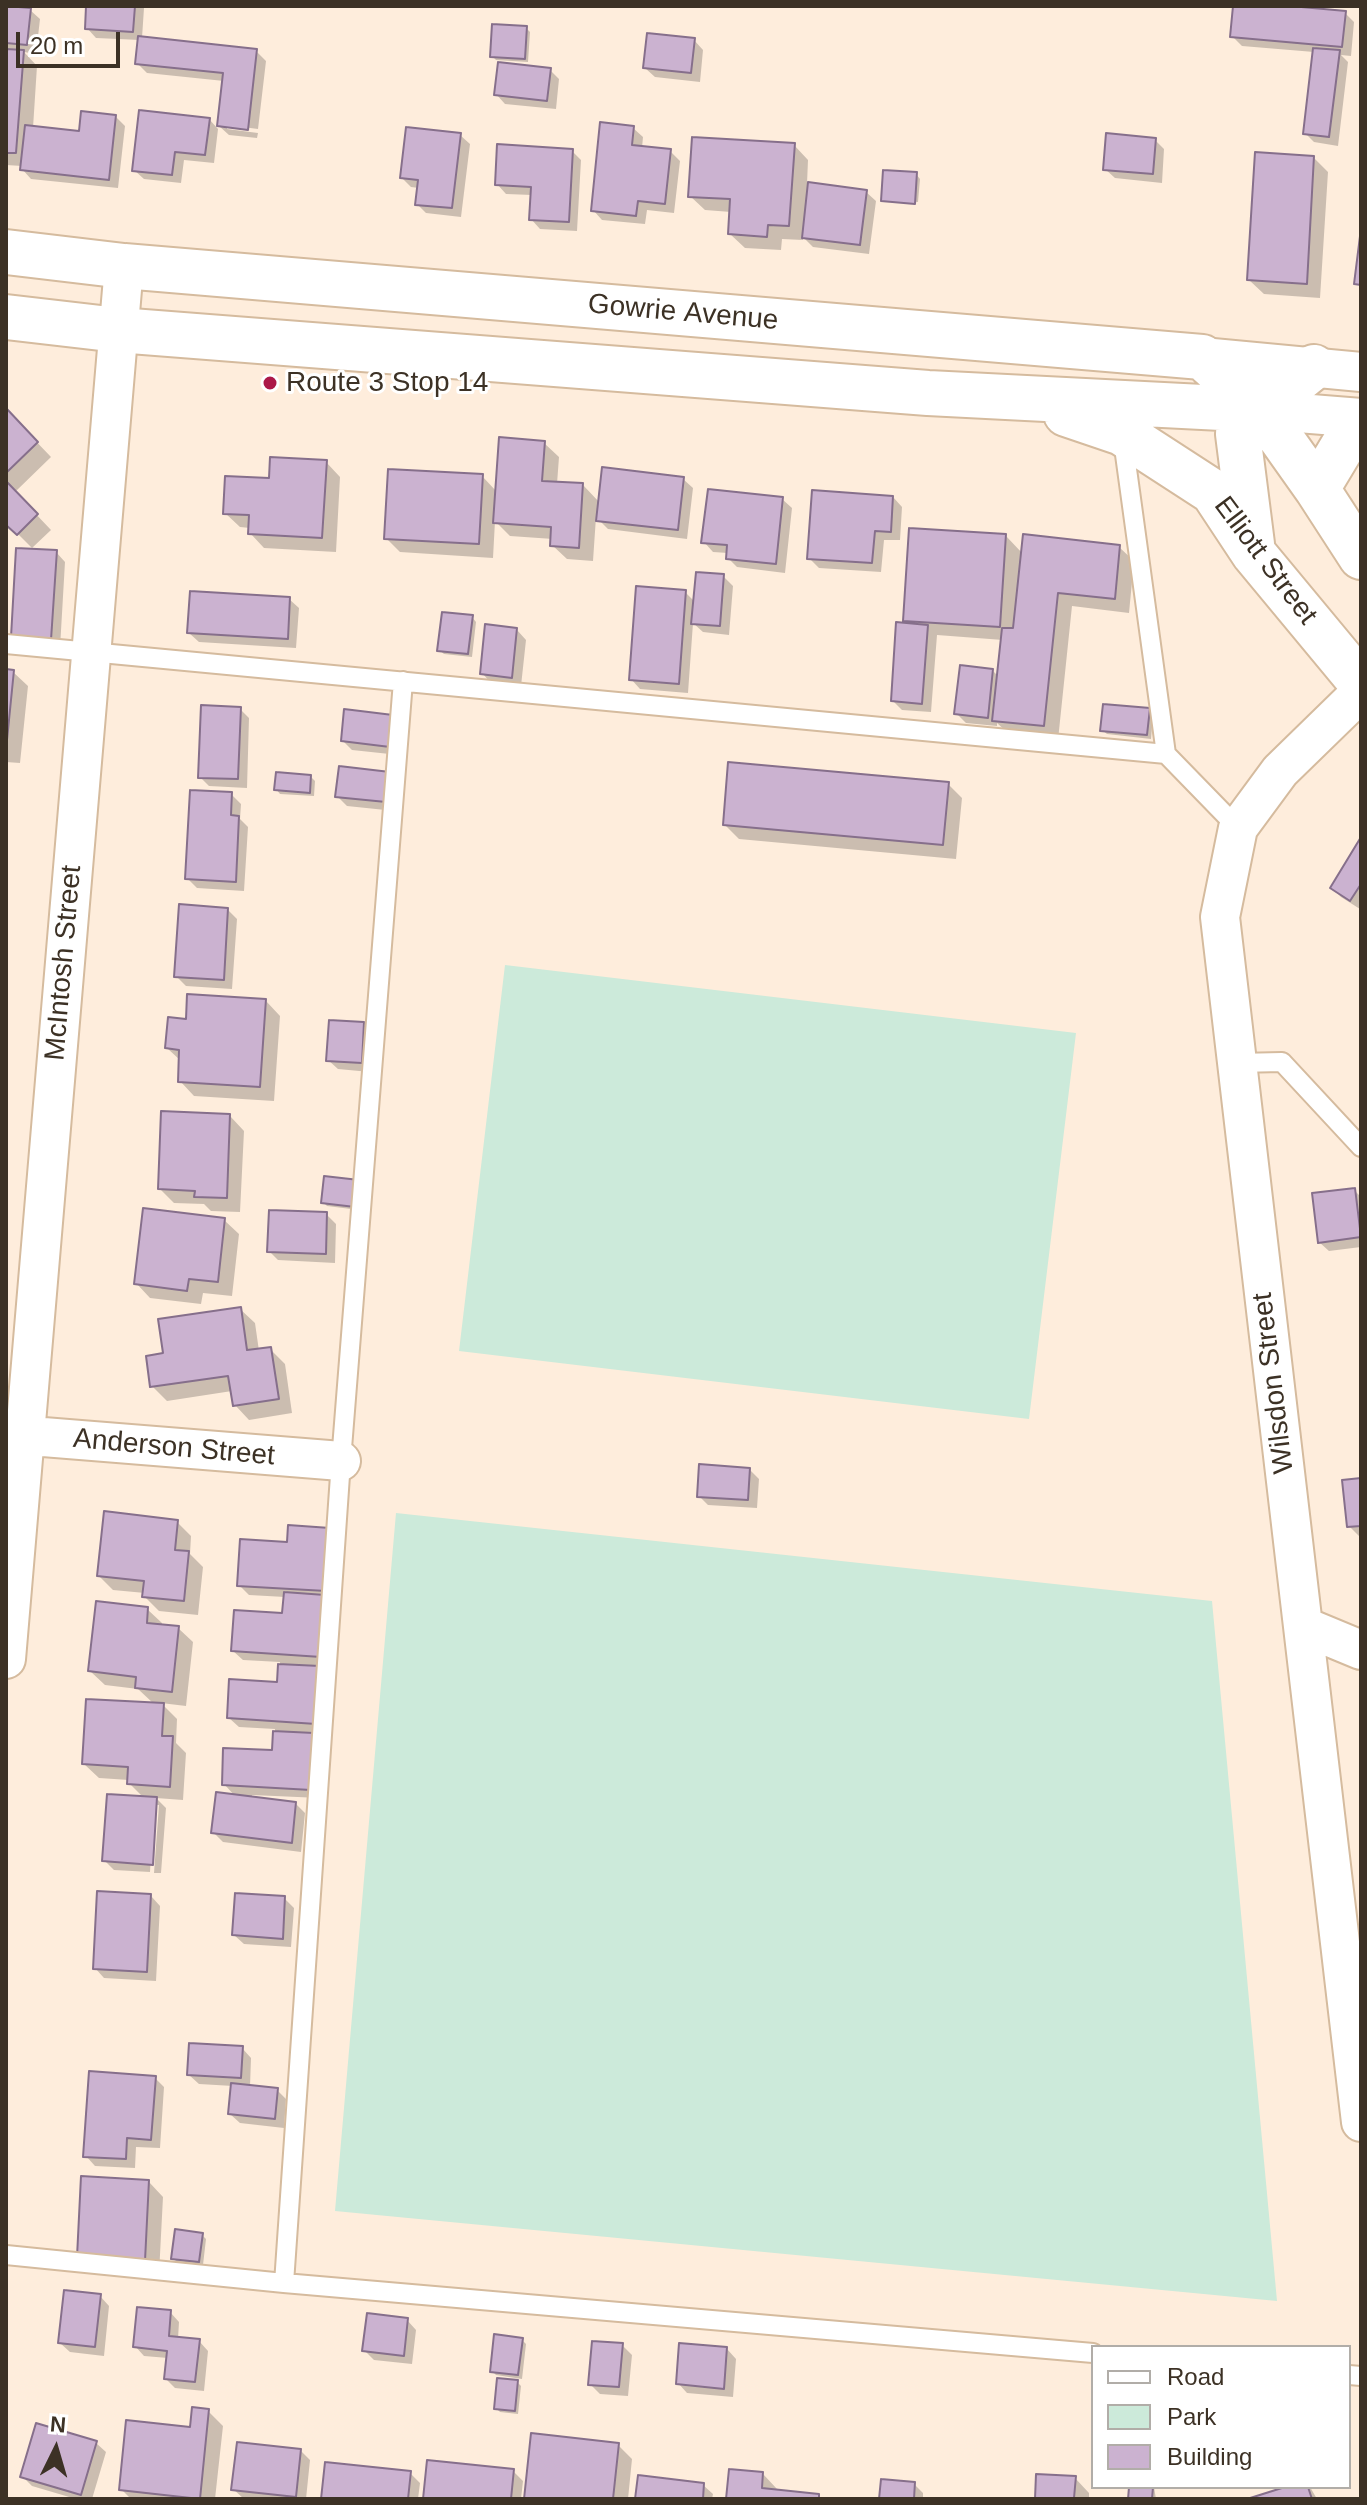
<!DOCTYPE html>
<html>
<head>
<meta charset="utf-8">
<style>
	body { margin:0 }
	#map { position:relative; width:1367px; height:2505px; overflow:hidden; background:#feeddc; font-family:Helvetica,sans-serif }
	canvas { display:block }
	.frame { position:absolute; inset:0; border:8px solid #3c3125; pointer-events:none }
	.legend { position:absolute; left:1091px; top:2345px; width:260px; height:144px; box-sizing:border-box; background:#fff; border:2px solid #b1ada8; margin:0; padding:10px 14px; list-style:none; font-size:24px; color:#3c3125 }
	.legend li { display:flex; align-items:center; gap:16px; height:40px }
	.legend b { width:40px; border:2px solid #b1ada8 }
	.north { position:absolute; left:16px; top:2409px; width:80px; height:80px; -webkit-text-stroke:6px #fff; paint-order:stroke; rotate:5deg; font-size:22px; font-weight:700; line-height:32px; text-align:center; color:#3c3125 }
	.north::after { content:''; display:block; margin:auto; width:28px; height:36px; background:#3c3125; clip-path:polygon(50% 0,100% 100%,50% 72%,0 100%) }
	.scale { position:absolute; left:16px; top:32px; width:104px; height:36px; box-sizing:border-box; border:4px solid #3c3125; border-top:0; padding-left:10px; font-size:24px; line-height:28px; white-space:nowrap; color:#3c3125; -webkit-text-stroke:6px #fff; paint-order:stroke }
</style>
</head>
<body>
<div id="map">
<canvas width="1367" height="2505"></canvas>
<div class="frame"></div>
<ul class="legend">
<li><b style="height:10px;background:#fff"></b>Road</li>
<li><b style="height:22px;background:#cceada"></b>Park</li>
<li><b style="height:22px;background:#cbb2d0"></b>Building</li>
</ul>
<div class="north">N</div>
<div class="scale">20 m</div>
</div>
<script>
const context = document.querySelector('canvas').getContext('2d');
context.lineJoin = 'round';
function paint(path, color) { context.fillStyle = color; context.fill(path, 'evenodd'); }
const shape = rows => new Path2D(rows.map(r => 'M' + r).join(''));
function trace(path, color, width, dash) { context.strokeStyle = color; context.lineWidth = width; context.lineCap = dash ? 'butt' : 'round'; context.setLineDash(dash || []); context.stroke(path); }
function write(font, color, halo, rows, align = 'center') {
  context.font = font + ' Helvetica,sans-serif'; context.lineWidth = 6; context.setLineDash([]); context.textBaseline = 'middle'; context.strokeStyle = halo; context.fillStyle = color; for (const [text, x, y, turn = 0] of rows) {
    context.save(); context.translate(x, y); context.rotate((+turn || 0) * Math.PI / 180); context.textAlign = isNaN(turn) ? turn : align; if (halo) context.strokeText(text, 0, 0); context.fillText(text, 0, 0); context.restore();
  }
}
const green = shape([
	[505,965,1076,1033,1029,1419,459,1351],
	[396,1513,1212,1601,1277,2301,335,2211]
]);
const shadow = shape([
	[88,6,142,6,144,8,142,38,256,51,266,61,258,129,227,125,227,129,258,133,257,138,229,135,219,126,224,81,147,73,137,63,140,40,96,38,87,28],
	[1235,6,1267,6,1345,13,1354,22,1351,56,1341,55,1348,62,1338,146,1314,142,1305,133,1314,52,1242,46,1232,36],
	[6,7,30,10,40,19,36,54,24,52,37,66,33,128,81,133,116,117,125,126,118,188,31,179,22,169,22,166,6,165],
	[526,28,530,32,528,62,496,60,492,56],
	[694,40,703,50,700,82,655,77,645,68],
	[550,70,559,79,556,109,505,104,496,94],
	[209,119,218,129,214,163,184,160,181,183,144,179,134,170],
	[633,128,643,137,642,148,670,151,680,161,674,213,647,210,645,224,602,220,593,210],
	[460,135,470,144,461,217,426,213,417,204,419,188,411,187,402,178],
	[1155,140,1164,149,1162,183,1115,178,1105,169],
	[794,145,808,160,807,184,866,192,876,201,869,254,813,247,803,237,803,240,782,239,781,250,745,248,730,234,731,212,705,210,690,196],
	[572,151,581,160,577,231,540,229,531,219,532,195,506,194,497,184],
	[1314,158,1328,172,1320,298,1264,294,1249,280],
	[916,174,920,179,918,202,883,200],
	[6,410,51,457,15,492,51,530,32,548,6,522],
	[544,443,559,457,557,484,583,485,600,503,683,479,693,488,687,539,608,529,596,517,593,561,567,559,552,545,553,539,510,536,495,521,493,558,400,552,386,538,482,476,497,492],
	[326,462,340,477,336,552,264,548,250,533,250,528,240,527,225,513,271,480],
	[893,497,902,507,900,540,884,540,881,572,819,568,809,558],
	[782,499,792,508,785,573,737,567,728,558,728,553,713,552,704,542],
	[1006,536,1023,554,1119,547,1134,561,1129,613,1072,606,1058,740,1009,734,997,723,997,726,966,723,956,713,992,670,999,677,1003,640,937,635,931,712,902,710,893,701,910,626,905,620],
	[56,552,65,562,60,648,23,646],
	[723,576,733,586,729,635,703,632,693,623,688,693,640,689,631,679,685,592,695,602],
	[289,599,299,608,296,648,199,642,189,633],
	[472,617,476,622,472,657,444,654,439,650],
	[517,630,526,640,521,686,491,683,482,673],
	[6,671,13,672,28,686,20,763,6,762],
	[240,709,249,718,247,788,209,786,200,777],
	[1149,710,1153,715,1151,739,1107,734,1102,730],
	[393,717,399,755,352,750,343,741],
	[311,777,315,781,314,796,280,794,276,789],
	[399,784,395,811,347,806,337,796],
	[948,784,962,798,956,859,739,839,725,825],
	[231,794,241,804,240,819,248,827,244,891,197,888,188,879],
	[1361,841,1361,908,1360,909,1341,897,1332,888],
	[228,910,237,919,232,989,186,986,176,976],
	[266,1001,280,1016,274,1101,194,1096,180,1081,181,1061,167,1048],
	[363,1024,373,1034,370,1072,338,1069,328,1060],
	[230,1116,244,1131,240,1212,211,1211,204,1204,174,1203,160,1189],
	[326,1178,359,1210,327,1206,323,1202],
	[1354,1190,1361,1197,1361,1247,1329,1251,1319,1242],
	[326,1214,336,1224,335,1263,278,1260,269,1251],
	[224,1220,239,1234,232,1296,203,1293,201,1304,150,1298,136,1283],
	[240,1309,255,1323,259,1351,270,1349,285,1364,292,1413,249,1420,235,1405,232,1391,167,1401,152,1386,165,1355],
	[749,1469,759,1479,757,1508,708,1505,699,1496],
	[1361,1480,1361,1536,1359,1536,1349,1526],
	[177,1522,191,1536,190,1554,203,1567,198,1615,159,1611,144,1596,145,1593,113,1590,99,1576],
	[329,1530,330,1666,315,1665,328,1678,324,1732,309,1732,322,1744,320,1798,252,1795,252,1798,296,1804,305,1813,301,1852,223,1842,213,1832,235,1796,224,1784,274,1752,275,1729,239,1727,229,1718,278,1684,280,1662,243,1660,233,1651,284,1615,285,1597,249,1595,239,1585,289,1544],
	[147,1609,162,1623,162,1626,178,1628,193,1642,186,1706,161,1703,177,1719,176,1743,186,1753,183,1800,156,1798,166,1808,161,1873,154,1873,159,1805,154,1805,150,1872,114,1870,105,1861,144,1798,129,1783,129,1780,99,1778,84,1764,154,1704,138,1689,105,1685,90,1671],
	[151,1896,160,1906,156,1981,104,1978,95,1968],
	[284,1898,294,1908,291,1947,244,1944,234,1935],
	[242,2048,251,2058,250,2087,277,2090,286,2099,284,2128,240,2123,230,2114,233,2086,199,2084,189,2075],
	[155,2078,164,2087,160,2148,136,2147,135,2168,95,2166,86,2156],
	[149,2182,163,2197,159,2274,93,2270],
	[202,2235,206,2239,203,2265,177,2262,173,2258],
	[100,2296,109,2306,104,2356,70,2352,60,2343],
	[170,2312,179,2322,178,2339,199,2341,208,2351,204,2391,175,2388,166,2379,168,2358,144,2356,135,2346],
	[407,2320,416,2330,412,2364,374,2360,364,2350],
	[522,2340,526,2344,522,2379,496,2375,492,2371],
	[622,2345,632,2355,628,2396,600,2394,590,2384],
	[727,2349,736,2359,733,2397,687,2393,678,2383],
	[517,2382,521,2386,518,2414,500,2412,496,2408],
	[208,2411,223,2426,215,2499,131,2499,121,2489,192,2429],
	[96,2443,106,2452,92,2499,76,2499,32,2486,22,2476],
	[618,2445,632,2459,628,2499,526,2499],
	[301,2451,310,2460,306,2499,243,2498,233,2489],
	[513,2471,523,2481,521,2499,425,2499],
	[410,2473,420,2483,418,2499,323,2499],
	[763,2474,777,2489,777,2491,818,2495,822,2499,728,2499],
	[1075,2478,1089,2493,1089,2499,1037,2499],
	[914,2484,923,2493,923,2499,881,2499],
	[703,2485,713,2494,712,2499,637,2499],
	[1131,2487,1154,2487,1156,2499,1130,2499],
	[1292,2487,1310,2487,1317,2499,1253,2499]
]);
const building = shape([
	[6,6,31,8,27,45,6,43,6,6],
	[86,6,135,6,133,32,85,29,86,6],
	[1233,6,1290,6,1346,11,1342,47,1230,37,1233,6],
	[492,24,527,26,525,59,490,57,492,24],
	[647,33,695,38,691,73,643,68,647,33],
	[138,36,257,49,248,130,217,126,223,73,135,64,138,36],
	[1313,48,1340,50,1329,137,1303,134,1313,48],
	[6,49,24,50,16,153,6,153,6,49],
	[498,62,551,68,547,101,494,95,498,62],
	[139,110,210,118,205,155,175,152,172,175,132,171,139,110],
	[81,111,116,115,109,180,20,170,25,125,79,131,81,111],
	[600,122,634,126,632,145,671,149,665,204,638,201,636,216,591,211,600,122],
	[406,127,461,133,452,208,415,205,418,180,400,178,406,127],
	[1106,133,1156,138,1153,174,1103,170,1106,133],
	[692,137,795,143,789,226,768,225,767,237,728,234,730,199,688,197,692,137],
	[497,144,573,149,569,222,529,220,531,187,495,185,497,144],
	[1255,152,1314,156,1307,284,1247,280,1255,152],
	[883,170,917,172,915,204,881,201,883,170],
	[808,182,867,190,860,245,802,238,808,182],
	[1360,236,1361,236,1361,285,1354,284,1360,236],
	[6,408,38,442,6,473,6,408],
	[499,437,545,441,542,481,583,483,579,548,550,546,551,527,493,523,499,437],
	[270,457,327,460,322,538,248,534,249,515,223,514,225,476,269,478,270,457],
	[602,467,684,477,678,530,596,521,602,467],
	[388,469,483,474,479,544,384,539,388,469],
	[6,481,38,514,17,535,6,525,6,481],
	[708,489,783,497,776,564,726,559,727,545,701,543,708,489],
	[812,490,893,496,891,532,875,531,872,563,807,559,812,490],
	[909,528,1006,534,1000,627,903,621,909,528],
	[1023,534,1120,545,1115,599,1058,593,1044,726,992,721,1002,628,1013,628,1023,534],
	[16,548,57,550,51,640,11,637,16,548],
	[696,572,724,574,720,626,691,624,696,572],
	[636,586,686,590,679,684,629,680,636,586],
	[190,591,290,597,288,639,187,633,190,591],
	[442,612,473,615,468,654,437,651,442,612],
	[896,622,928,625,922,704,891,701,896,622],
	[485,624,517,628,512,678,480,674,485,624],
	[960,665,993,669,988,718,954,714,960,665],
	[6,669,14,670,6,750,6,669],
	[1103,704,1150,708,1147,735,1100,731,1103,704],
	[201,705,241,707,238,779,198,778,201,705],
	[344,709,393,715,390,747,341,741,344,709],
	[728,762,949,782,943,845,723,825,728,762],
	[339,766,390,772,386,802,335,797,339,766],
	[276,772,311,775,310,793,274,790,276,772],
	[190,790,232,792,231,815,239,816,236,882,185,879,190,790],
	[1361,837,1361,884,1350,901,1330,888,1361,837],
	[179,904,228,908,224,980,174,977,179,904],
	[187,994,266,999,260,1087,178,1082,179,1050,165,1048,168,1017,186,1019,187,994],
	[329,1020,364,1022,362,1063,326,1061,329,1020],
	[161,1111,230,1114,227,1198,194,1197,195,1191,158,1189,161,1111],
	[324,1176,359,1180,355,1207,321,1203,324,1176],
	[1355,1188,1361,1237,1318,1243,1312,1193,1355,1188],
	[143,1208,225,1218,218,1282,189,1279,187,1291,134,1284,143,1208],
	[269,1210,327,1212,326,1254,267,1252,269,1210],
	[241,1307,247,1350,271,1347,279,1399,233,1406,228,1376,150,1387,146,1356,163,1353,158,1319,241,1307],
	[699,1464,750,1468,748,1500,697,1497,699,1464],
	[1361,1478,1361,1526,1347,1527,1342,1480,1361,1478],
	[104,1511,178,1520,175,1550,189,1551,184,1601,142,1597,144,1581,97,1576,104,1511],
	[288,1525,330,1528,326,1591,237,1586,240,1539,287,1542,288,1525],
	[284,1592,325,1595,321,1657,231,1651,234,1610,282,1613,284,1592],
	[96,1601,148,1607,147,1623,179,1626,172,1692,135,1688,136,1677,88,1671,96,1601],
	[278,1664,320,1666,316,1724,227,1718,229,1679,277,1682,278,1664],
	[86,1699,164,1703,162,1736,173,1736,170,1787,127,1784,128,1767,82,1764,86,1699],
	[273,1731,314,1733,311,1790,222,1785,223,1748,272,1750,273,1731],
	[216,1792,296,1802,292,1843,211,1833,216,1792],
	[107,1794,157,1797,153,1865,102,1861,107,1794],
	[97,1891,151,1894,147,1972,93,1969,97,1891],
	[235,1893,285,1896,283,1939,232,1935,235,1893],
	[189,2043,243,2046,241,2078,187,2075,189,2043],
	[89,2071,156,2076,151,2140,127,2138,126,2159,83,2157,89,2071],
	[231,2083,278,2088,275,2119,228,2114,231,2083],
	[81,2176,149,2180,145,2261,77,2257,81,2176],
	[175,2229,203,2233,199,2262,171,2259,175,2229],
	[64,2290,101,2294,95,2347,58,2343,64,2290],
	[137,2307,171,2310,169,2336,200,2339,195,2382,164,2379,167,2351,133,2347,137,2307],
	[367,2313,408,2318,404,2356,362,2351,367,2313],
	[494,2334,523,2338,518,2375,490,2372,494,2334],
	[592,2341,623,2343,619,2387,588,2385,592,2341],
	[679,2343,727,2347,724,2389,676,2384,679,2343],
	[497,2378,518,2380,515,2411,494,2409,497,2378],
	[192,2407,209,2409,200,2499,119,2490,126,2420,190,2427,192,2407],
	[36,2423,97,2441,81,2495,20,2477,36,2423],
	[531,2433,619,2443,613,2499,524,2499,531,2433],
	[237,2442,301,2449,296,2497,231,2490,237,2442],
	[427,2460,514,2469,511,2499,423,2499,427,2460],
	[325,2462,411,2471,408,2499,321,2499,325,2462],
	[729,2469,763,2472,762,2488,819,2494,819,2499,726,2499,729,2469],
	[1036,2474,1076,2476,1074,2498,1084,2499,1035,2499,1036,2474],
	[638,2475,704,2483,703,2499,635,2499,638,2475],
	[881,2479,915,2482,914,2499,879,2499,881,2479],
	[1129,2487,1153,2487,1152,2499,1128,2499,1129,2487],
	[1285,2487,1308,2487,1312,2499,1247,2499,1285,2487]
]);
const service = shape([
	[1123,440,1166,754,1238,828],
	[6,644,1166,754],
	[1237,1063,1282,1062,1361,1147],
	[6,2255,284,2283,1093,2353],
	[284,2283,341,1461,403,681],
	[1349,2375,1361,2376]
]);
const minor = shape([
	[1202,357,1361,372],
	[1261,410,1361,418],
	[1361,692,1280,771,1238,828,1220,917,1361,2122],
	[6,1434,341,1461],
	[1303,1626,1361,1650],
	[6,1659,124,266]
]);
const tertiary = shape([
	[6,252,124,266,1202,357,1261,410,1317,489,1361,557],
	[6,317,118,330,928,393,1261,410],
	[1066,414,1122,433,1213,492,1254,554,1361,683],
	[1317,489,1344,444,1361,435],
	[1252,544,1238,434,1261,410,1314,367]
]);
const markers = [
	[270,383,8,"#ac1848"]
];
const streetNames = [
	["Gowrie Avenue",683,313,5],
	["Elliott Street",1265,561,53],
	["McIntosh Street",64,963,-85],
	["Wilsdon Street",1274,1383,-97],
	["Anderson Street",174,1448,5]
];
const poiNames = [
	["Route 3 Stop 14",286,383]
];
paint(green, '#cceada');
paint(shadow, '#0003');
paint(building, '#cbb2d0');
trace(building, '#866f8b', 2);
trace(service, '#d5bb9e', 22);
trace(minor, '#d5bb9e', 42);
trace(tertiary, '#d5bb9e', 48);
trace(service, '#fff', 18);
trace(minor, '#fff', 38);
trace(tertiary, '#fff', 44);
for (const [x, y, r, color] of markers) { const dot = new Path2D(); dot.arc(x, y, r, 0, 2 * Math.PI); context.fillStyle = color; context.fill(dot); trace(dot, '#fff', 3); }
write('28px', '#3c3125', '#fff', streetNames);
write('28px', '#3c3125', '#fff', poiNames, 'left');
</script>
</body>
</html>
